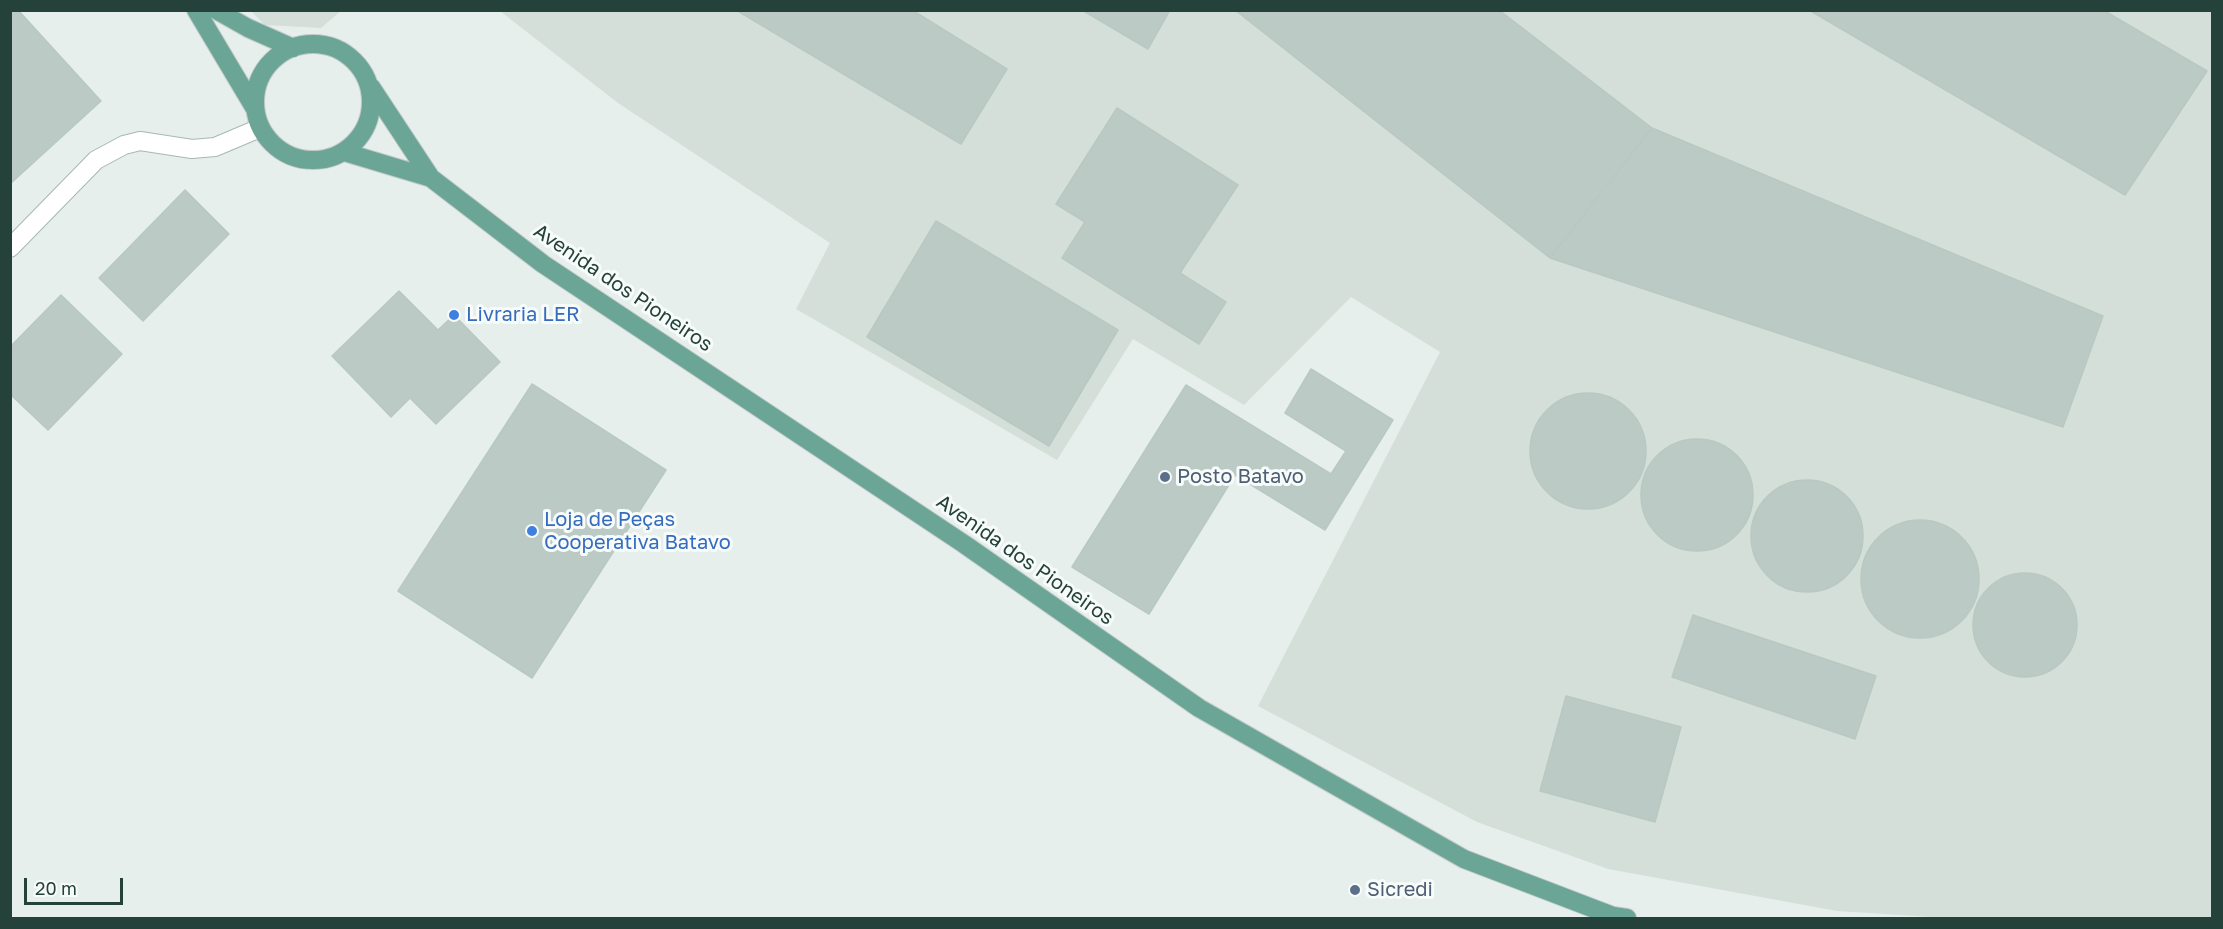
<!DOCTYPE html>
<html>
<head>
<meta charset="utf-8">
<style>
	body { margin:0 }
	#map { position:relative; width:2223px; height:929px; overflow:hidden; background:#e6efeb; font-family:"Golos Text",sans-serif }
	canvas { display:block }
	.frame { position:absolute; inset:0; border:12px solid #24423a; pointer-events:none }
	.scale { position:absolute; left:24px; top:878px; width:99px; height:27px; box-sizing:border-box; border:3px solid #24423a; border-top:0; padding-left:8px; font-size:18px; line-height:21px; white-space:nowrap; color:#24423a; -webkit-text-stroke:4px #f7fbf9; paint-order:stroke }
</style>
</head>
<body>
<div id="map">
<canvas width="2223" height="929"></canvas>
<div class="frame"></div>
<div class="scale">20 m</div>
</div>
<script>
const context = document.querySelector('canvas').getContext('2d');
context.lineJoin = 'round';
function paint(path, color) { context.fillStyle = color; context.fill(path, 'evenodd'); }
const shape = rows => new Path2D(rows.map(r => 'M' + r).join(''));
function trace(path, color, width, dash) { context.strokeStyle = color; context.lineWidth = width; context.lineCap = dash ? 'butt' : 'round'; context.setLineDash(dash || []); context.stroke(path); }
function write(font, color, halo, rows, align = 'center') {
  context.font = font + ' "Golos Text",sans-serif'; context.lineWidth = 6; context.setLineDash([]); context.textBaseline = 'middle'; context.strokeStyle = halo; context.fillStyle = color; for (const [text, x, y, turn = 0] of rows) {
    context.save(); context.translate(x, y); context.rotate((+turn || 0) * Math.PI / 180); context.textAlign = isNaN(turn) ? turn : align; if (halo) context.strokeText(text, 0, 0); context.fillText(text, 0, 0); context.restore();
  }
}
const built = shape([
	[251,11,341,11,321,28,265,25],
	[500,11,2212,11,2212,918,1947,918,1837,911,1608,869,1477,822,1258,706,1440,352,1351,297,1244,405,1133,339,1057,460,796,309,830,243,618,103]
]);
const building = shape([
	[10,10,18,10,101,101,10,184,10,10],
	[736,10,912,10,1007,69,961,144,736,10],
	[1082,10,1170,10,1148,49,1082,10],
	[1235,10,1499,10,1652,128,1550,258,1235,10],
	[1809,10,2103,10,2207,71,2125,195,1809,10],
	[1117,108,1238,185,1180,273,1226,302,1199,344,1062,258,1085,222,1056,204,1117,108],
	[1652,128,2103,316,2063,427,1550,258,1652,128],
	[185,190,229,234,143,321,99,278,185,190],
	[936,221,1118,330,1049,446,867,337,936,221],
	[399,291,438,330,454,315,500,362,436,424,410,398,391,417,332,356,399,291],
	[61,295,122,354,48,430,10,394,10,347,61,295],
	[1311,369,1393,420,1325,530,1235,475,1149,614,1072,567,1186,385,1331,474,1346,451,1285,413,1311,369],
	[532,384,666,470,532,678,398,591,532,384],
	'1530 451a58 58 0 1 1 116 0a58 58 0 1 1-116 0Z',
	'1641 495a56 56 0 1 1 112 0a56 56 0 1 1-112 0Z',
	'1751 536a56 56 0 1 1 112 0a56 56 0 1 1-112 0Z',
	'1861 579a59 59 0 1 1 118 0a59 59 0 1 1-118 0Z',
	'1973 625a52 52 0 1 1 104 0a52 52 0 1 1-104 0Z',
	[1693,615,1876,676,1855,739,1672,677,1693,615],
	[1566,696,1681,727,1655,822,1540,791,1566,696]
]);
const minor = shape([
	[10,248,96,160,124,145,140,141,192,149,215,147,260,128]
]);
const major = shape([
	[196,10,255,109],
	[216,10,248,28,293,48],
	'255 102a58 58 0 1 1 116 0a58 58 0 1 1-116 0Z',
	[371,87,431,178],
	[344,152,431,178,543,264,964,544,1199,708,1464,859,1613,916,1627,918]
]);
const markers = [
	[454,315,6,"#3f7fe0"],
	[1165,477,6,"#5c6f8a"],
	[532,531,6,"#3f7fe0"],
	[1355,890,6,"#5c6f8a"]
];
const streetNames = [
	["Avenida dos Pioneiros",623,288,34],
	["Avenida dos Pioneiros",1025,560,35]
];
const shopNames = [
	["Livraria LER",466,315],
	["Loja de Peças",544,520],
	["Cooperativa Batavo",544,543]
];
const serviceNames = [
	["Posto Batavo",1177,477],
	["Sicredi",1367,890]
];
paint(built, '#d4dfda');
paint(building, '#bbcac4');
trace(building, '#b8c9c2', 1.5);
trace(minor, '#a8b8b2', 20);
trace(major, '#c2cac8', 20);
trace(minor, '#fff', 18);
trace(major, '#6aa596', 18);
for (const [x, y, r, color] of markers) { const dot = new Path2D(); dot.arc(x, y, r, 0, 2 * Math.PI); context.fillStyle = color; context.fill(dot); trace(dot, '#f7fbf9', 2); }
write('20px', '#24423a', '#f7fbf9', streetNames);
write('20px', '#366cbe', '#f7fbf9', shopNames, 'left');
write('20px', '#4e5e75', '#f7fbf9', serviceNames, 'left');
</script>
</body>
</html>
